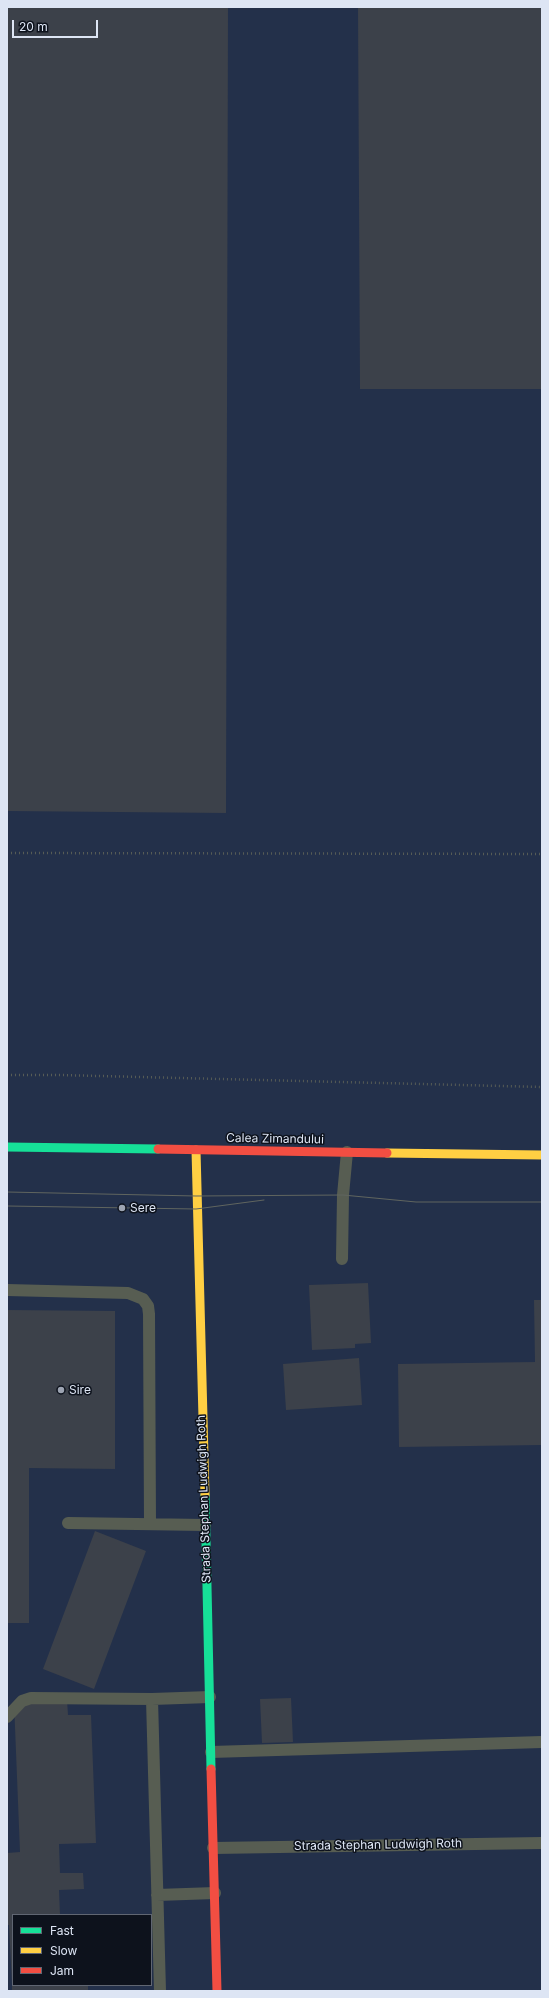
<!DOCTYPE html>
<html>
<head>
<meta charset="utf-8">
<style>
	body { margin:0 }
	#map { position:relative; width:549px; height:1998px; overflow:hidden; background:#262c37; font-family:Inter,sans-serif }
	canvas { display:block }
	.frame { position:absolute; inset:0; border:8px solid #dde5f4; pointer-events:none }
	.legend { position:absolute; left:12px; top:1914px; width:140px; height:72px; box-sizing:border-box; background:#0d121c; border:1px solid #606672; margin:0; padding:5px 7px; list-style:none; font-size:12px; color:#dde5f4 }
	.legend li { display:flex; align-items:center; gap:8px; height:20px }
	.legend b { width:20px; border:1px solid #606672 }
	.scale { position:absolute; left:12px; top:20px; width:86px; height:18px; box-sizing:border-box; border:2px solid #dde5f4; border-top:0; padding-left:5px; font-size:12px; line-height:14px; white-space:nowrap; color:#dde5f4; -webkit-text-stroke:3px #0d121c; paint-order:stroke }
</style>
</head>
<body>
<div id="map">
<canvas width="549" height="1998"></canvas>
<div class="frame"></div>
<ul class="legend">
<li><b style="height:5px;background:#16e098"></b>Fast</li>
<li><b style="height:5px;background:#ffcf43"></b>Slow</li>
<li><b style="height:5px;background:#f24e42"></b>Jam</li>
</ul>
<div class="scale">20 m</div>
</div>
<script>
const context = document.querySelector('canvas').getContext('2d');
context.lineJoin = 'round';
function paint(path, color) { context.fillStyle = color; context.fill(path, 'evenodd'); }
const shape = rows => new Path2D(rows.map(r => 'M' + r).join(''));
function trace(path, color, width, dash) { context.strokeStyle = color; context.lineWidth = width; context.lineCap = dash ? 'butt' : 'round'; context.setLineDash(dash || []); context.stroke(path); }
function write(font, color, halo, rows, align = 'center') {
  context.font = font + ' Inter,sans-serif'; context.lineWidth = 3; context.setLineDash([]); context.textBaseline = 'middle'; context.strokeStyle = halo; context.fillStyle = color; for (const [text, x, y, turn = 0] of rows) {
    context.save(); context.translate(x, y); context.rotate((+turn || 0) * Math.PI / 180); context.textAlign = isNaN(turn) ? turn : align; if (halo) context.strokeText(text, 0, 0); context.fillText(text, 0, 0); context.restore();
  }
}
const built = shape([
	[7,7,542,7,542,1991,7,1991],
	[13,1915,151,1915,151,1985,13,1985]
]);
const building = shape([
	[7,7,228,7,226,813,7,811],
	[358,7,542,7,542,389,360,389],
	[368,1283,371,1343,355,1344,355,1348,312,1350,309,1285],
	[534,1300,542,1300,542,1445,399,1447,398,1364,535,1362],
	[7,1310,115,1311,115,1469,29,1468,29,1623,7,1623],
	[359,1358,362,1405,286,1410,283,1364],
	[95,1531,146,1551,94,1689,43,1669],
	[291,1698,293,1742,262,1743,260,1699],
	[67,1700,68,1715,91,1715,96,1843,59,1844,60,1873,83,1873,84,1889,59,1890,60,1915,13,1915,12,1985,9,1925,7,1925,7,1853,20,1852,14,1702],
	[12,1985,88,1985,88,1991,12,1991]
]);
const path = shape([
	[7,853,542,854],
	[7,1075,59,1075,542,1087]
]);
const lane = shape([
	[342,1259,343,1195,347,1152],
	[7,1290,128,1293,143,1299,148,1306,149,1314,150,1524],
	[68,1523,205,1525],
	[7,1717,22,1701,31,1698,152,1699],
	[211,1752,542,1742],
	[213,1848,542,1843],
	[157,1895,215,1893],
	[160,1991,152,1699,210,1697]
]);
const fast = shape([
	[7,1147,158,1149],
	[205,1495,211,1769]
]);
const slow = shape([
	[196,1150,205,1495],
	[387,1153,542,1155]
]);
const jam = shape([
	[158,1149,387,1153],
	[211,1769,217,1991]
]);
const tram = shape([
	[7,1192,196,1196,343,1195,416,1202,542,1202],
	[7,1206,196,1209,264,1200]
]);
const markers = [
	[122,1208,4,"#9da4b2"],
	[61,1390,4,"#9da4b2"]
];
const streetNames = [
	["Calea Zimandului",275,1139,1],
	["Strada Stephan Ludwigh Roth",204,1499,-92],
	["Strada Stephan Ludwigh Roth",378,1845,-1]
];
const poiNames = [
	["Sere",130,1208],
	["Sire",69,1390]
];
paint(built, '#23304a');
paint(building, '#3c414a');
trace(path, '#575c56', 2.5, [1, 3]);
trace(lane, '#575d52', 12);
trace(fast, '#16e098', 9);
trace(slow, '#ffcf43', 9);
trace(jam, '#f24e42', 9);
trace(tram, '#60655f', 1);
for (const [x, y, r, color] of markers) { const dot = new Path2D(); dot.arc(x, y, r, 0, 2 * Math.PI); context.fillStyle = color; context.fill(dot); trace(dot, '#0d121c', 1.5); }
write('12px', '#dde5f4', '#0d121c', streetNames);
write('12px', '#dde5f4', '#0d121c', poiNames, 'left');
</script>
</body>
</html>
